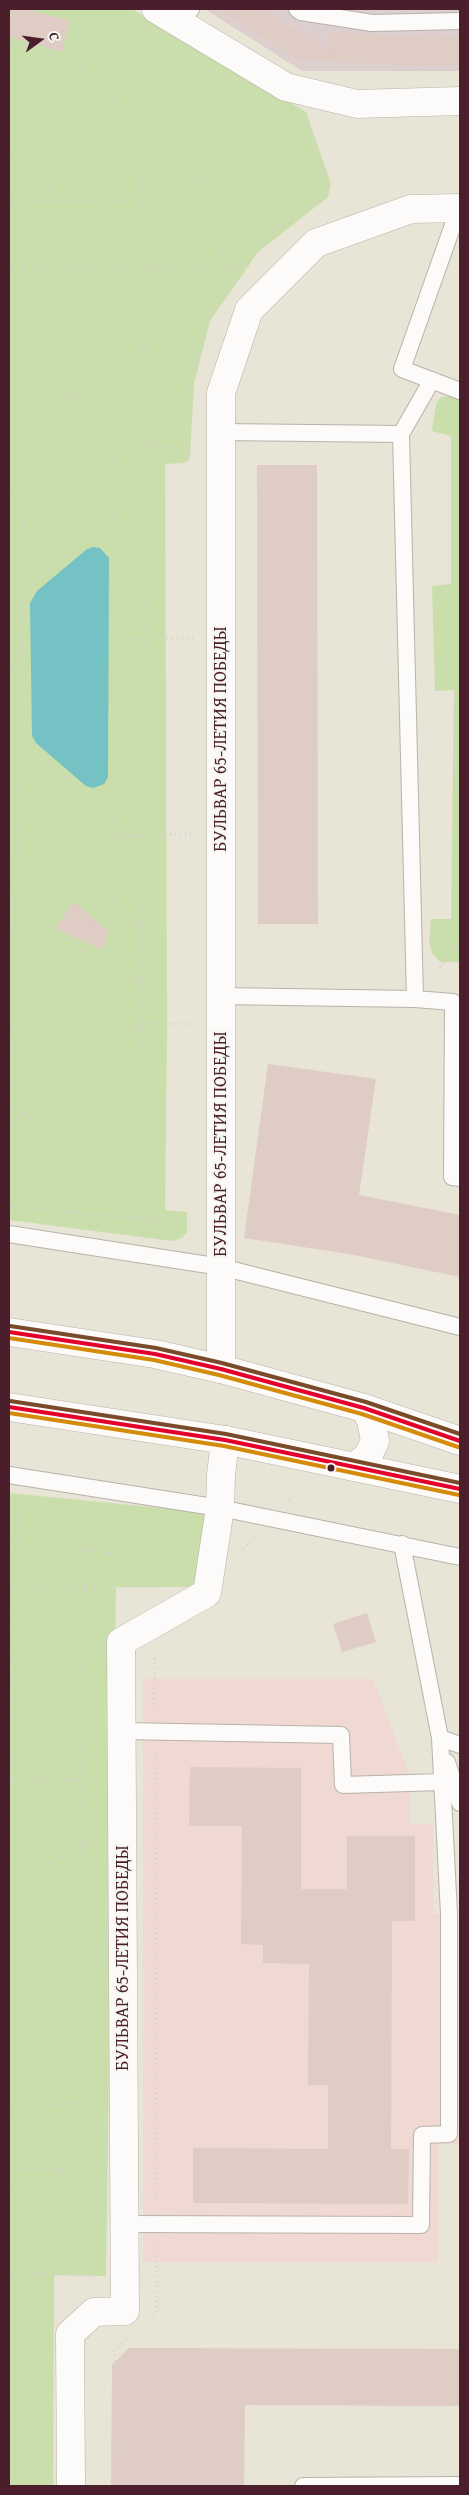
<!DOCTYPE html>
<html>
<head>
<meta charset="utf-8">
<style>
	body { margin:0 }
	#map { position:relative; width:469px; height:2495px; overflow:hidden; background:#e8e4d6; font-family:"Gentium Book Plus",serif }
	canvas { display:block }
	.frame { position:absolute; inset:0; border:10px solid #4a1f2b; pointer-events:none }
	.north { position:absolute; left:15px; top:15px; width:50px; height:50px; -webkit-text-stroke:4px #f6f6f2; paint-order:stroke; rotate:76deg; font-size:14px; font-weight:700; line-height:20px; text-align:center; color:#4a1f2b }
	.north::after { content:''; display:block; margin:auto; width:18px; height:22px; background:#4a1f2b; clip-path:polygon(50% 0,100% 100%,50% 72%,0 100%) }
</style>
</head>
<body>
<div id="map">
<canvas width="469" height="2495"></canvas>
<div class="frame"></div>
<div class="north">С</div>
</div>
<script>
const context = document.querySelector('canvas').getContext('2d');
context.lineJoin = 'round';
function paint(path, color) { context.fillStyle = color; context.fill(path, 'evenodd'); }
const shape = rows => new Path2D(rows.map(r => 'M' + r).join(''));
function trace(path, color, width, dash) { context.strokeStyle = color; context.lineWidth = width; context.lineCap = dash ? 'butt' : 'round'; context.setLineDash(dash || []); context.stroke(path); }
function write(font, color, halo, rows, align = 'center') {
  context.font = font + ' "Gentium Book Plus",serif'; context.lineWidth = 4.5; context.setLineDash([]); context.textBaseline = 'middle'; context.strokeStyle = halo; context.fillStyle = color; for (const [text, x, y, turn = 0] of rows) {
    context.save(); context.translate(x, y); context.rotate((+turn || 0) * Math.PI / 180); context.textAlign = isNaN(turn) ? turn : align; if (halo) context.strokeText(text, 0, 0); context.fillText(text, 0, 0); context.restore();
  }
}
const built = shape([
	[143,1679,373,1679,410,1777,410,1824,433,1824,433,1914,459,1914,459,2144,438,2144,438,2262,143,2262]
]);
const industrial = shape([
	[205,9,460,9,460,71,302,71]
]);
const green = shape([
	[9,9,132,9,306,112,331,184,328,197,258,252,210,321,194,384,190,456,188,461,182,463,165,464,167,1031,165,1210,187,1212,187,1232,182,1238,172,1241,9,1220],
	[453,396,460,398,460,962,440,962,432,953,429,941,431,919,451,919,454,690,435,691,432,586,451,584,451,436,432,431,436,404,441,397],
	[9,1493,210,1513,208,1587,116,1587,106,2276,54,2275,53,2486,9,2486]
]);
const water = shape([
	[93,547,100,548,109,558,108,777,104,784,93,788,86,786,36,743,32,736,30,603,37,591,87,549]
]);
const building = shape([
	[13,9,25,9,70,21,62,52,9,37,9,23],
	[218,9,266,9,282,22,328,49,330,32,426,38,460,37,460,65,423,66,298,59],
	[257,465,317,465,318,924,258,924],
	[74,902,108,931,103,950,55,928],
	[268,1064,376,1079,359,1195,460,1215,460,1277,349,1254,244,1238],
	[367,1613,376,1642,342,1652,333,1624],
	[190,1767,301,1768,301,1889,347,1889,347,1836,415,1836,415,1921,392,1921,391,2149,409,2149,408,2204,193,2203,193,2148,328,2149,328,2085,308,2085,309,1964,263,1963,263,1945,241,1944,242,1826,189,1826],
	[129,2348,460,2349,460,2406,245,2405,244,2486,111,2486,112,2365]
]);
const path = shape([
	[9,43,36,47,60,56,81,66,107,91,134,138,141,171,144,290,145,637,141,988,145,1220],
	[9,119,11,119,10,43],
	[9,151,11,119],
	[9,153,32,161,112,98],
	[32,161,43,170,49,185,50,201],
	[198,182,209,191,216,204,222,231,221,267],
	[9,201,140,201,152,198,213,176,303,120],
	[9,267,241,267],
	[9,368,73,398,143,442],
	[73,398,143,349,213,309],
	[192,454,187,451,189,388,200,344,213,309,255,247,281,224,324,198,328,187,312,136,304,120],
	[9,494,116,456,144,442,187,451],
	[9,540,24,526],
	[23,592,116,513],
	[117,640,145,637,193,639],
	[9,668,21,668],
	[21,742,116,819],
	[9,821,116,903,141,930],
	[115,835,192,834],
	[116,903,116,456],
	[9,905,141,983],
	[437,971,460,943],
	[10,1102,144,1219],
	[9,1126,45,1095,142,1023,192,1024],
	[9,1131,14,1037,16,971,13,908,19,830,20,742,26,376,25,267],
	[9,1206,192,1224],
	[289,1500,294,1494],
	'110 1553a6 6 0 1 1 12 0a6 6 0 1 1-12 0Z',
	[243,1549,254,1538],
	[84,1550,110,1552],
	[9,1587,158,1587],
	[154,1709,155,1655],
	[155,1753,157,2202],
	[9,1778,82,1780],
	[9,1878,18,1498],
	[9,1886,93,1841],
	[79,1911,85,1587,84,1509],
	[9,2009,42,2026,69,2058,90,2103,91,2139,87,2164,71,2169,9,2169],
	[9,2112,97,2098],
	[62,2169,64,2253],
	[9,2178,81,2276],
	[9,2274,98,2276],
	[153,2315,157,2312,157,2245],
	[113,2486,115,2350,126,2339]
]);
const service = shape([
	[297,9,301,12,372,23,460,21],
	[180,23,191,9],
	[459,208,402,369,460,391],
	[221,432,401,434,432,380],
	[221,996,415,999,401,434],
	[415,999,453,1002,452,1177,460,1178],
	[9,1234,221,1267,460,1327],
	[9,1475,220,1508,460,1557],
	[402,1544,440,1738,460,1745],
	[122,1731,341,1735,343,1785,442,1782],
	[447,1762,460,1803],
	[125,2224,421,2225,422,2135,449,2134,449,1914,440,1738],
	[303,2486,460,2485]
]);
const minor = shape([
	[156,9,286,87,357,104,460,101],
	[221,1369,221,393,249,310,316,243,411,209,460,208],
	[71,2486,70,2334,94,2312,125,2311,121,1642,207,1593,220,1508,221,1475,225,1440]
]);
const secondary = shape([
	[9,1332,155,1354,221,1369,364,1408,460,1441],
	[9,1407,225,1440,460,1489],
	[354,1467,368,1456,375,1441,371,1420,364,1408]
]);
const bus1 = shape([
	[9,1332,155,1354,221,1369,364,1408,460,1441],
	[9,1407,225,1440,460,1489]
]);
const bus2 = shape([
	[9,1338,154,1360,219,1375,362,1414,458,1447],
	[9,1413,224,1446,459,1495]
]);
const bus3 = shape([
	[10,1326,156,1348,222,1363,366,1402,460,1434],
	[10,1401,226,1434,460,1483]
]);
const markers = [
	[331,1468,4.5,"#4a1f2b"]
];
const streetNames = [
	["БУЛЬВАР 65-ЛЕТИЯ ПОБЕДЫ",221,739,-90],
	["БУЛЬВАР 65-ЛЕТИЯ ПОБЕДЫ",221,1144,-90],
	["БУЛЬВАР 65-ЛЕТИЯ ПОБЕДЫ",123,1958,-90]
];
paint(built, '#f0d8d3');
paint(industrial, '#dccfcd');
paint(green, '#c9deaa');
paint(water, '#75c2c4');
paint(building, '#dfccc4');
trace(service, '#b9b2ab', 18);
trace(minor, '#b9b2ab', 29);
trace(secondary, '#b9b2ab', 29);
trace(path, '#d6d3d0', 3, [1, 4]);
trace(service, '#fcfbf9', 16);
trace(minor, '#fcfbf9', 28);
trace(secondary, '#fcfbf9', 28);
trace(bus1, '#e4002b', 4);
trace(bus2, '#d48b09', 4);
trace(bus3, '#7a4b2a', 4);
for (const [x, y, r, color] of markers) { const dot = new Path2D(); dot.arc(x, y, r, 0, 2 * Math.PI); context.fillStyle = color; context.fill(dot); trace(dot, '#f6f6f2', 2); }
write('18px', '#4a1f2b', '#f6f6f2', streetNames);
</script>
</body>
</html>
